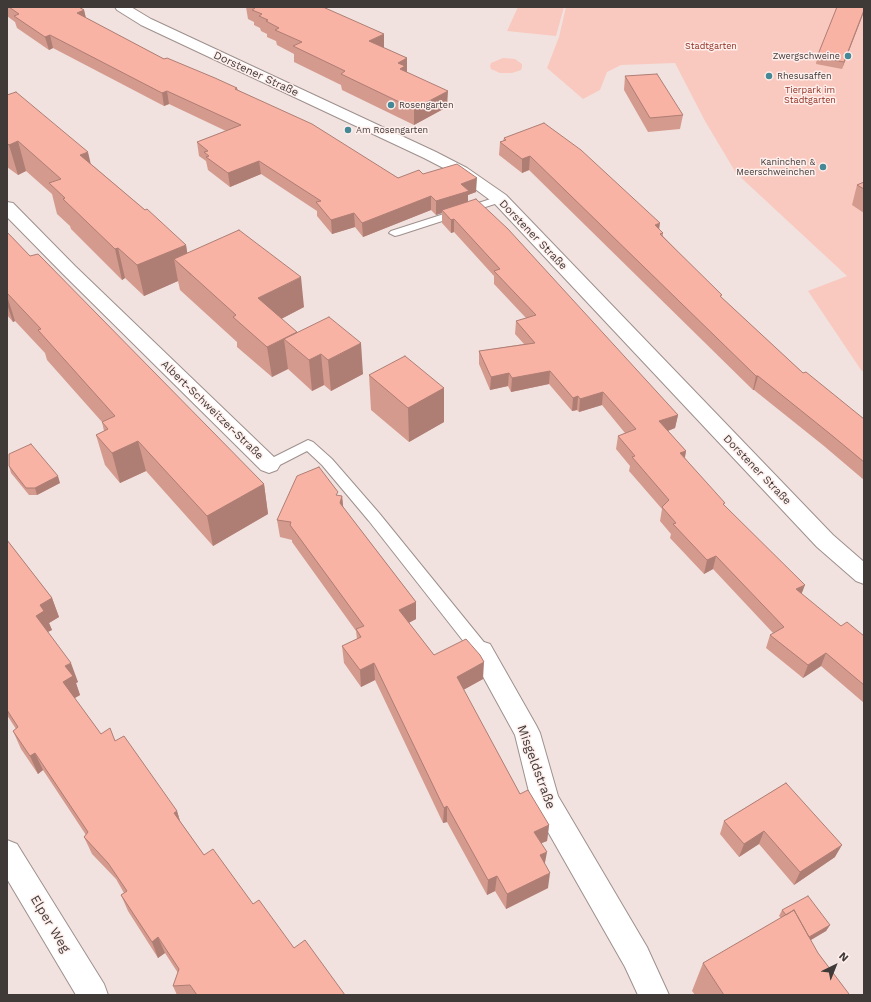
<!DOCTYPE html>
<html>
<head>
<meta charset="utf-8">
<style>
	body { margin:0 }
	#map { position:relative; width:871px; height:1002px; overflow:hidden; background:#f1e2df; font-family:"Work Sans",sans-serif }
	canvas { display:block }
	.frame { position:absolute; inset:0; border:8px solid #3f3a38; pointer-events:none }
	.north { position:absolute; left:815px; top:946px; width:40px; height:40px; -webkit-text-stroke:3px #ffefec; paint-order:stroke; rotate:43deg; font-size:11px; font-weight:700; line-height:16px; text-align:center; color:#3f3a38 }
	.north::after { content:''; display:block; margin:auto; width:14px; height:18px; background:#3f3a38; clip-path:polygon(50% 0,100% 100%,50% 72%,0 100%) }
</style>
</head>
<body>
<div id="map">
<canvas width="871" height="1002"></canvas>
<div class="frame"></div>
<div class="north">N</div>
</div>
<script>
const context = document.querySelector('canvas').getContext('2d');
context.lineJoin = 'round';
function paint(path, color) { context.fillStyle = color; context.fill(path, 'evenodd'); }
const shape = rows => new Path2D(rows.map(r => 'M' + r).join(''));
function trace(path, color, width, dash) { context.strokeStyle = color; context.lineWidth = width; context.lineCap = dash ? 'butt' : 'round'; context.setLineDash(dash || []); context.stroke(path); }
function write(font, color, halo, rows, align = 'center') {
  context.font = font + ' "Work Sans",sans-serif'; context.lineWidth = 3; context.setLineDash([]); context.textBaseline = 'middle'; context.strokeStyle = halo; context.fillStyle = color; for (const [text, x, y, turn = 0] of rows) {
    context.save(); context.translate(x, y); context.rotate((+turn || 0) * Math.PI / 180); context.textAlign = isNaN(turn) ? turn : align; if (halo) context.strokeText(text, 0, 0); context.fillText(text, 0, 0); context.restore();
  }
}
const green = shape([
	[518,7,564,7,556,36,507,31],
	[566,7,864,7,864,372,861,370,808,291,847,276,736,173,705,121,675,63,621,65,607,72,600,90,583,99,547,68,559,37],
	[503,58,515,59,522,64,522,67,521,70,512,73,500,73,491,69,490,66,491,63]
]);
const service = shape([
	[500,196,505,199,504,201,399,235,395,236,389,233,391,231,500,196],
	[308,440,313,442,332,459,379,513,487,646,489,651,487,656,481,657,475,656,369,521,322,465,307,451,274,468,269,470,264,468,262,465,264,462,308,440]
]);
const minor = shape([
	[7,202,13,203,75,266,277,460,280,465,277,470,269,473,261,470,63,274,7,217,7,202],
	[481,641,490,644,536,725,540,733,558,796,647,947,669,995,638,995,625,967,535,809,531,800,515,735,469,651,472,644,481,641],
	[7,840,17,844,104,984,108,995,76,995,7,879,7,840]
]);
const secondary = shape([
	[115,7,131,7,151,19,436,152,467,168,506,195,833,535,864,562,864,584,856,581,817,547,494,203,455,174,424,158,141,25,117,10,115,7]
]);
const wall = shape([
	[7,7,79,7,84,10,86,18,164,59,237,88,238,90,398,178,423,174,476,192,468,195,468,201,678,415,675,428,668,431,686,451,685,458,724,506,801,594,841,626,864,636,864,703,821,666,803,678,766,648,770,635,773,633,713,569,704,574,670,538,671,534,660,521,662,509,629,471,630,466,616,449,618,436,625,433,602,405,579,412,577,410,572,411,549,384,511,392,508,386,490,390,479,364,479,351,524,344,515,334,516,321,526,318,494,284,494,276,454,232,451,233,442,223,442,213,436,215,431,210,363,237,355,227,332,234,317,216,317,211,261,174,230,187,208,170,206,161,199,156,197,142,226,131,169,104,164,106,53,48,49,50,17,28,15,22,7,16],
	[246,7,323,7,384,48,407,58,407,72,447,107,414,125,342,90,341,85,294,62,294,54,277,45,276,41,267,37,267,34,261,31,260,28,254,25,254,22,248,19],
	[864,7,842,69,816,64,817,57],
	[625,76,683,115,680,129,648,132,624,90],
	[7,95,91,164,186,245,187,253,304,307,281,319,297,332,363,374,331,391,324,385,312,391,288,369,272,377,237,347,237,342,180,290,178,281,144,296,125,278,122,280,71,229,70,226,57,214,52,194,26,171,18,175,7,167],
	[504,138,659,229,663,233,663,236,722,298,803,373,864,419,864,480,824,446,754,390,753,390,529,170,522,173,499,155,500,142,503,141],
	[864,182,864,213,852,205,857,185],
	[7,232,30,256,264,484,268,514,213,546,146,471,120,483,105,465,96,435,104,431,102,422,47,360,45,353,15,321,13,322,7,315],
	[369,375,444,388,444,422,409,442,371,410],
	[9,466,60,483,37,495,29,495,11,473],
	[338,496,342,496,343,507,416,602,416,619,409,623,434,655,483,679,463,690,520,794,549,825,547,841,541,843,548,888,506,909,495,891,487,895,447,822,443,823,375,680,361,687,344,663,342,646,357,639,356,631,292,542,292,540,280,537,277,520],
	[7,540,52,598,59,617,49,623,52,630,48,632,78,682,76,683,80,695,74,698,101,734,115,741,177,811,180,821,204,855,253,904,294,948,345,995,177,995,173,986,178,973,165,953,158,958,128,911,121,895,124,893,116,879,92,854,84,837,86,835,43,770,38,774,21,749,13,731,16,729,7,715],
	[786,783,835,857,794,885,759,844,739,857,720,834,724,821],
	[782,910,830,925,826,931,810,940,818,953,848,995,695,995,692,991,703,963,781,918,779,916]
]);
const shadedWall = shape([
	[84,10,87,23,77,13],
	[864,10,864,12,842,69,844,62],
	[384,34,384,50,369,41],
	[50,35,53,48,49,50,45,37],
	[407,58,407,74,406,82,398,63],
	[167,91,169,104,164,106,162,93],
	[448,91,447,107,414,125,414,109],
	[18,141,26,171,18,175,9,145],
	[88,152,95,182,80,155],
	[530,156,529,170,522,173,522,159],
	[259,161,261,174,230,187,228,173],
	[477,178,476,192,468,195,468,205,442,210,442,213,436,215,436,201,461,184],
	[431,196,431,210,363,237,362,223],
	[354,213,355,227,332,234,331,220],
	[454,219,454,232,451,233,451,220],
	[660,223,658,237,655,225],
	[186,245,191,275,174,259,178,281,144,296,137,265],
	[118,248,125,278,122,280,115,249],
	[301,277,304,307,262,329,258,298],
	[7,296,15,321,13,322,7,304],
	[284,339,288,369,272,377,267,347],
	[361,343,363,374,331,391,328,360],
	[321,354,324,385,312,391,309,360],
	[550,371,549,384,511,392,512,378],
	[509,373,508,386,490,390,491,377],
	[756,376,758,376,754,390,753,390],
	[444,388,444,422,409,442,408,408],
	[603,392,602,405,579,412,580,399],
	[578,396,577,410,572,411,573,398],
	[678,415,675,428,657,435,659,421],
	[138,441,146,471,120,483,112,453],
	[686,451,683,465,680,453],
	[58,476,60,483,37,495,35,488],
	[264,484,268,514,213,546,207,516],
	[342,496,344,514,340,503],
	[716,556,713,569,704,574,707,560],
	[805,585,800,598,796,589],
	[52,598,59,617,49,623,52,630,43,634,36,616,40,605],
	[416,602,416,619,400,627,399,610],
	[826,653,821,666,803,678,808,665],
	[484,662,483,679,456,694,457,677],
	[71,663,78,682,76,683,80,695,70,701,63,682,65,666],
	[374,663,375,680,361,687,360,670],
	[35,753,43,770,38,774,30,756],
	[447,806,447,822,443,823,444,808],
	[177,811,182,828,174,813],
	[549,825,547,841,532,847,534,832],
	[764,831,759,844,739,857,744,844],
	[842,845,835,857,794,885,800,872],
	[547,852,544,868,540,855],
	[550,873,548,888,506,909,507,894],
	[497,876,495,891,487,895,488,880],
	[830,925,826,931,801,946,804,940],
	[158,937,165,953,158,958,152,942]
]);
const building = shape([
	[9,7,79,7,84,10,77,13,164,59,167,58,215,78,237,88,235,89,312,124,398,178,419,170,423,174,457,164,477,178,461,184,469,191,436,201,431,196,362,223,354,213,331,220,316,202,321,201,259,161,228,173,206,157,209,156,204,152,208,151,197,142,241,125,167,91,162,93,50,35,45,37,14,16,19,14,9,7],
	[252,7,323,7,384,34,369,41,407,58,398,63,405,66,400,69,448,91,414,109,341,74,345,71,293,46,302,42,275,30,279,28,266,21,268,20,259,16,262,14,252,10,255,8,252,7],
	[837,7,864,7,864,10,844,62,817,57,837,7],
	[657,74,683,115,650,118,625,76,657,74],
	[16,92,88,152,80,155,145,210,147,209,186,245,137,265,118,248,115,249,63,199,65,198,49,183,61,179,18,141,9,145,7,143,7,95,16,92],
	[544,123,581,150,660,223,655,225,663,233,660,234,722,295,720,296,803,373,806,372,864,419,864,462,829,433,758,376,756,376,530,156,522,159,500,142,506,140,504,138,544,123],
	[864,182,864,189,857,185,864,182],
	[476,199,508,229,678,415,659,421,686,451,680,453,725,503,723,504,805,585,796,589,841,626,847,622,864,636,864,685,826,653,808,665,770,635,784,627,716,556,707,560,673,524,676,523,662,507,669,500,632,457,635,456,618,436,636,429,603,392,580,399,578,396,573,398,550,371,512,378,509,373,491,377,479,351,535,343,516,321,536,315,494,271,500,269,454,219,451,220,442,210,476,199],
	[239,230,301,277,258,298,297,332,267,347,233,317,236,315,174,259,239,230],
	[7,232,30,256,38,254,43,259,264,484,207,516,138,441,112,453,96,435,108,429,102,422,115,416,38,330,41,329,7,293,7,232],
	[329,317,361,343,328,360,321,354,309,360,284,339,329,317],
	[405,356,444,388,408,408,369,375,405,356],
	[31,444,58,476,35,488,26,488,9,466,9,454,31,444],
	[319,467,338,492,336,495,342,496,340,503,416,602,399,610,434,655,466,639,480,655,484,662,457,677,520,794,528,790,549,825,534,832,547,852,540,855,550,873,507,894,497,876,488,880,447,806,444,808,374,663,360,670,342,646,361,637,356,629,364,626,290,525,291,522,277,520,297,476,319,467],
	[7,540,52,598,40,605,44,611,36,616,71,663,65,666,73,676,63,682,101,734,110,728,115,741,124,736,177,811,174,813,204,855,213,849,253,904,259,900,294,948,305,940,345,995,197,995,190,985,173,986,179,969,158,937,152,942,121,895,127,891,108,863,84,837,88,832,35,753,30,756,13,731,18,727,7,710,7,540],
	[786,783,842,845,800,872,764,831,744,844,724,821,786,783],
	[808,896,830,925,809,937,794,910,786,915,782,910,808,896],
	[794,910,818,953,849,994,847,995,724,995,703,963,794,910]
]);
const markers = [
	[848,56,4,"#448995"],
	[769,76,4,"#448995"],
	[391,105,4,"#448995"],
	[348,130,4,"#448995"],
	[823,167,4,"#448995"]
];
const farParknames = [
	["Stadtgarten",711,46],
	["Tierpark im",810,90],
	["Stadtgarten",810,100]
];
const farPoinames = [
	["Zwergschweine",840,56,"right"],
	["Rhesusaffen",777,76],
	["Rosengarten",399,105],
	["Am Rosengarten",356,130],
	["Kaninchen &",815,162,"right"],
	["Meerschweinchen",815,172,"right"]
];
const streetNames = [
	["Dorstener Straße",256,74,25],
	["Dorstener Straße",533,235,46],
	["Albert-Schweitzer-Straße",212,410,44],
	["Dorstener Straße",757,470,46]
];
const nearStreetnames = [
	["Misgeldstraße",536,767,70],
	["Elper Weg",50,924,59]
];
paint(green, '#f9c9bf');
trace(service, '#9e908d', 2);
trace(minor, '#9e908d', 2);
trace(secondary, '#9e908d', 2);
paint(service, '#fff');
paint(minor, '#fff');
paint(secondary, '#fff');
paint(wall, '#d59a8e');
paint(shadedWall, '#ae7d74');
paint(building, '#f8b3a5');
trace(building, '#ae7d74', 1);
for (const [x, y, r, color] of markers) { const dot = new Path2D(); dot.arc(x, y, r, 0, 2 * Math.PI); context.fillStyle = color; context.fill(dot); trace(dot, '#ffefec', 1.5); }
write('9px', '#912f21', '#ffefec', farParknames);
write('9px', '#3f3a38', '#ffefec', farPoinames, 'left');
write('11px', '#3f3a38', '#ffefec', streetNames);
write('13px', '#3f3a38', '#ffefec', nearStreetnames);
</script>
</body>
</html>
